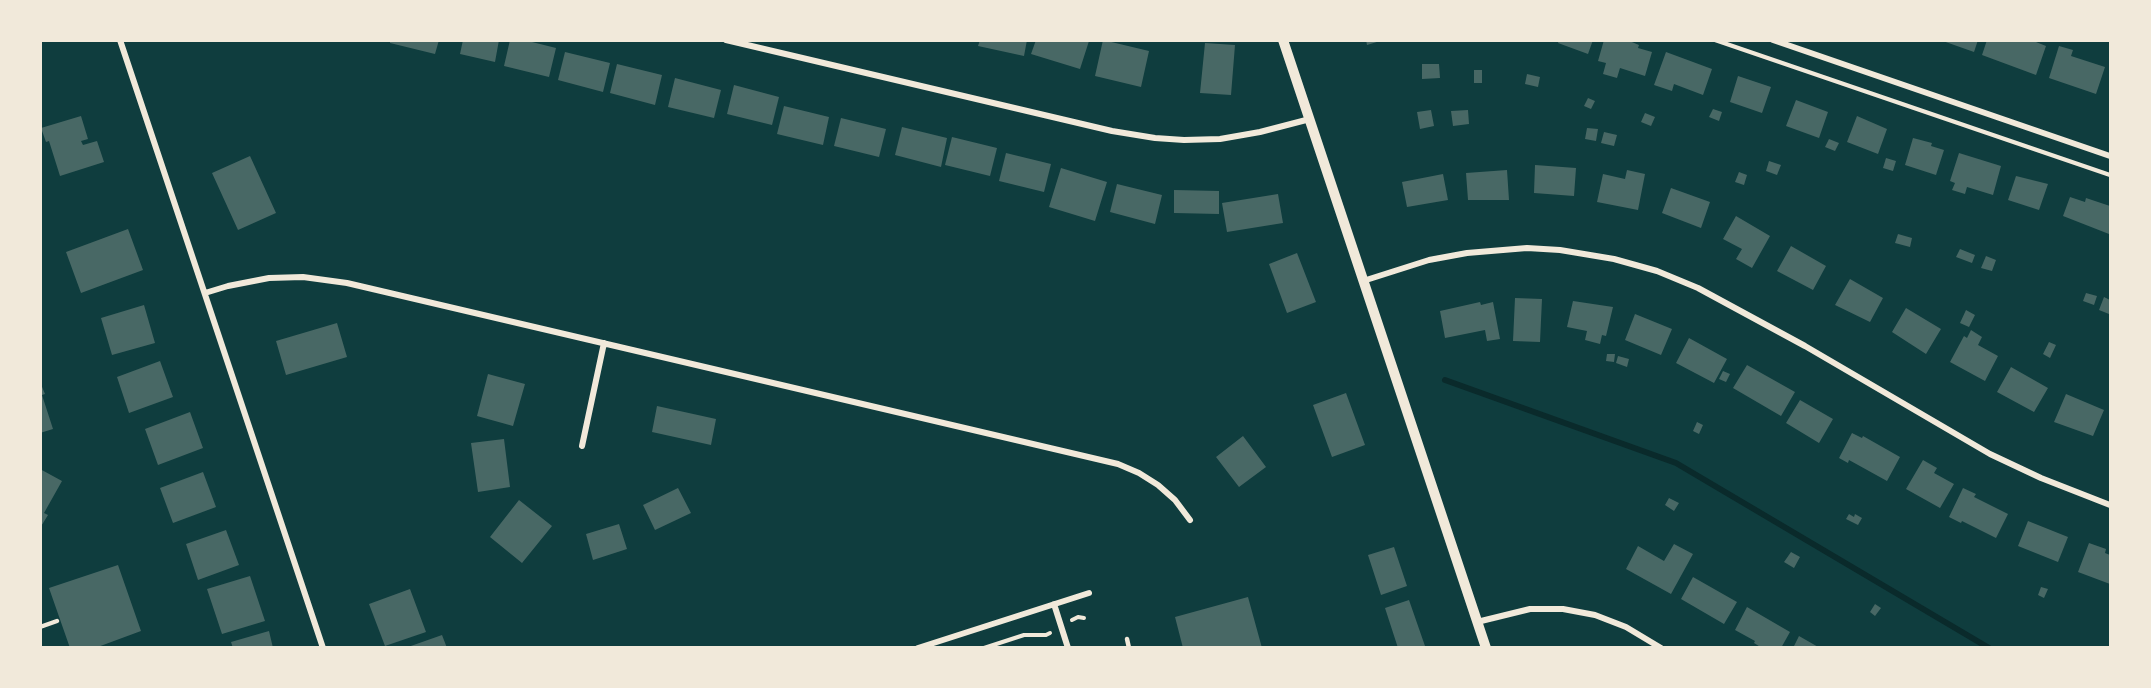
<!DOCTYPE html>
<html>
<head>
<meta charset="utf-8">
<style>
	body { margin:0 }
	#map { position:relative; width:2151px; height:688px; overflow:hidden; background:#0f3d3e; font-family:Lato,sans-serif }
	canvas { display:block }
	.frame { position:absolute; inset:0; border:42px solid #f1e9da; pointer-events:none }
</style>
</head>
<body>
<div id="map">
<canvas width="2151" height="688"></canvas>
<div class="frame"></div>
</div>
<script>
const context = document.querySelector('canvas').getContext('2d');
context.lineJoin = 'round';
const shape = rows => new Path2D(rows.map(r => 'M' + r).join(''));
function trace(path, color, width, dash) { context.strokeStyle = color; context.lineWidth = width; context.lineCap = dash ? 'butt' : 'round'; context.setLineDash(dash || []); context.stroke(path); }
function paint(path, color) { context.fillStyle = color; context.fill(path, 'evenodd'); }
const stream = shape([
	[1445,380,1676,463,1989,648]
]);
const building = shape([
	[390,40,439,40,435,54,390,43],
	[463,40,499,40,495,62,460,54],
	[510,40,524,40,556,48,549,77,504,66],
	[980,40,1027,40,1024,56,978,46],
	[1036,40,1086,40,1089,41,1080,69,1031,54],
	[1103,40,1149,51,1141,87,1095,76],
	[1366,40,1380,40,1380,41,1367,45],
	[1559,40,1593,40,1588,54,1558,43],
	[1604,40,1627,40,1639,45,1638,48,1652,52,1645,76,1620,68,1617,78,1603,74,1606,63,1598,61],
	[1940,40,1978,40,1974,52],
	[1987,40,2031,40,2046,46,2036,75,1982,55],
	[1205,43,1235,45,1231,95,1200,93],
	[2059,46,2073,50,2071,56,2105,67,2096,94,2049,78],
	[565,52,610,63,603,92,558,80],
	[1666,52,1712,69,1703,95,1674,84,1672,91,1654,85],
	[617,64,662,75,655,105,610,93],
	[1422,64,1439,64,1440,78,1422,79],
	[1474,70,1482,70,1482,83,1474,83],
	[1527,74,1540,77,1538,87,1525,84],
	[1738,76,1771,87,1762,113,1730,102],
	[675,78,721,90,714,118,668,107],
	[734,85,779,97,772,125,727,114],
	[1588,98,1595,101,1591,109,1584,106],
	[1796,100,1828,112,1819,138,1786,126],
	[784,106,829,117,823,145,777,134],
	[1713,109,1722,112,1719,121,1709,117],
	[1431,110,1434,126,1420,129,1417,112],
	[1468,110,1469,124,1453,126,1451,111],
	[1645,113,1655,117,1651,126,1641,122],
	[81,116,88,139,81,141,83,145,97,141,104,162,60,176,49,141,46,142,41,128],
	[1857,116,1887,129,1878,154,1847,142],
	[841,118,886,129,879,157,834,146],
	[902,127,947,138,941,167,895,155],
	[1587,128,1598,129,1596,141,1585,139],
	[1604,132,1617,135,1614,146,1601,143],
	[952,137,997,148,990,176,945,165],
	[1913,138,1932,143,1931,146,1944,150,1936,175,1905,165],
	[1829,139,1839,143,1835,151,1825,147],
	[1006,153,1051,164,1044,192,999,181],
	[1959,153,2001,166,1993,195,1967,187,1965,194,1952,190,1955,183,1950,181],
	[250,156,276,213,238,230,212,173],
	[1886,158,1896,161,1893,171,1883,168],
	[1769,161,1781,165,1777,175,1766,171],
	[1535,165,1576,168,1574,196,1534,193],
	[1061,168,1107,182,1095,221,1049,207],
	[1507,170,1509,200,1468,200,1466,173],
	[1627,170,1645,174,1638,210,1597,202,1603,174,1625,179],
	[1739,172,1747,175,1744,185,1735,182],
	[1443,174,1448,200,1407,207,1402,182],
	[2016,176,2048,184,2039,210,2008,200],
	[1117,184,1162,195,1155,224,1110,212],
	[1671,188,1710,202,1701,228,1662,213],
	[1174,190,1219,191,1219,214,1174,213],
	[1278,194,1283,223,1227,232,1222,203],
	[2070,197,2085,202,2086,198,2110,206,2109,234,2063,216],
	[1736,216,1770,236,1752,268,1736,259,1742,249,1723,239],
	[128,229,143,270,81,293,66,252],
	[1898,234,1912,238,1910,247,1895,243],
	[1791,246,1826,266,1813,290,1777,271],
	[1960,249,1975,255,1972,263,1956,257],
	[1297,253,1316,302,1287,313,1269,264],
	[1986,256,1996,260,1992,271,1981,268],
	[1850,279,1883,298,1870,322,1835,305],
	[2086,293,2097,296,2094,305,2083,301],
	[2104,297,2110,300,2109,314,2099,310],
	[1515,298,1542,299,1540,342,1513,341],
	[1573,301,1613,307,1606,336,1602,335,1600,344,1585,340,1587,331,1567,327],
	[1480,302,1481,305,1493,302,1500,339,1487,341,1485,330,1445,338,1440,311],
	[144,305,155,343,112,355,101,318],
	[1906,308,1941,329,1926,354,1892,332],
	[1966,310,1975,315,1969,327,1960,323],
	[1635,314,1672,329,1661,355,1625,340],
	[337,323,347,357,286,375,276,341],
	[1971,330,1982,337,1978,345,1998,356,1985,381,1950,362,1964,336,1967,338],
	[1689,338,1727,359,1714,383,1676,363],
	[2049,342,2056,345,2050,358,2043,354],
	[1607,354,1615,354,1614,362,1606,361],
	[1618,356,1629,359,1627,367,1616,363],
	[160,361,173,397,129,413,117,377],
	[1747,365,1795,392,1781,416,1733,388],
	[2011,367,2048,388,2034,412,1997,392],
	[1723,371,1730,374,1726,382,1719,379],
	[488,374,525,384,513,426,477,416],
	[40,382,45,394,42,395,53,429,40,433],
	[1346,393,1365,445,1332,457,1313,405],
	[2066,394,2104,410,2093,436,2054,422],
	[1800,400,1833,419,1819,443,1786,423],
	[657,406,716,419,711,445,652,432],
	[190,412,203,448,158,465,145,429],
	[1697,422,1703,425,1699,434,1693,431],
	[1852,433,1862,438,1863,436,1900,457,1887,481,1849,460,1848,463,1839,458],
	[1243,436,1266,467,1239,487,1216,457],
	[504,439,510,487,478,492,471,443],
	[1923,460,1937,468,1934,473,1954,484,1940,508,1906,489],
	[40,469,62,481,44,513,48,515,40,528],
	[203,472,216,507,173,523,160,488],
	[678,488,691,513,655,530,643,505],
	[1963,488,1976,494,1974,497,2008,514,1996,538,1962,521,1961,523,1949,517],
	[1669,498,1679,503,1674,511,1665,505],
	[519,500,552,526,522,563,490,537],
	[1849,514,1854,517,1855,514,1862,518,1858,525,1846,519],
	[2028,521,2068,537,2058,562,2018,546],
	[619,524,627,549,593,560,586,534],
	[226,530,239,565,198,580,186,544],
	[2089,543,2106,549,2105,553,2110,555,2110,584,2078,572],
	[1674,544,1693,554,1671,594,1626,569,1638,546,1664,561],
	[1394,547,1407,586,1381,595,1368,555],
	[1791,552,1800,557,1794,568,1784,562],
	[118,565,141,631,95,648,70,648,49,588],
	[250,576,265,621,222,634,207,589],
	[1693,577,1737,602,1724,624,1681,599],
	[2041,587,2048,589,2044,598,2038,595],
	[410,589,426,632,385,646,369,604],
	[1248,597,1262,648,1183,648,1175,617],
	[1409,600,1425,646,1398,648,1385,608],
	[1875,604,1881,608,1875,616,1870,612],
	[1747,607,1790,632,1781,648,1762,648,1754,643,1755,641,1735,630],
	[269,631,273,648,233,648,231,642],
	[442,635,447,648,408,648,408,647],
	[1799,636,1820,648,1793,648]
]);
const path = shape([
	[1715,40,2110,175],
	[1072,620,1078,617,1084,618],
	[984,648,1024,635,1046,635,1050,633]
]);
const service = shape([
	[40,627,57,621],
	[1127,639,1129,648]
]);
const minor = shape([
	[120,40,323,648],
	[726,40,1112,131,1155,138,1184,140,1220,139,1260,132,1310,119],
	[1773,40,2110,156],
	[1363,281,1429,260,1467,253,1527,248,1560,250,1614,259,1657,271,1698,288,1805,346,1990,454,2041,478,2110,505],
	[205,293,228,286,269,278,303,277,347,283,1118,464,1139,473,1158,485,1175,500,1190,520],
	[582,446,604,343],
	[1054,604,1068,648],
	[1477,622,1530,609,1563,609,1595,615,1626,627,1661,648],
	[918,648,1089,593]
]);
const tertiary = shape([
	[1283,40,1486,648]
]);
trace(stream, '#0a2a2b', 6);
paint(building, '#486865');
trace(path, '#f1e9da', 4);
trace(service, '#f1e9da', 4.5);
trace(minor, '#f1e9da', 6);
trace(tertiary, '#f1e9da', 10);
</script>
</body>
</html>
